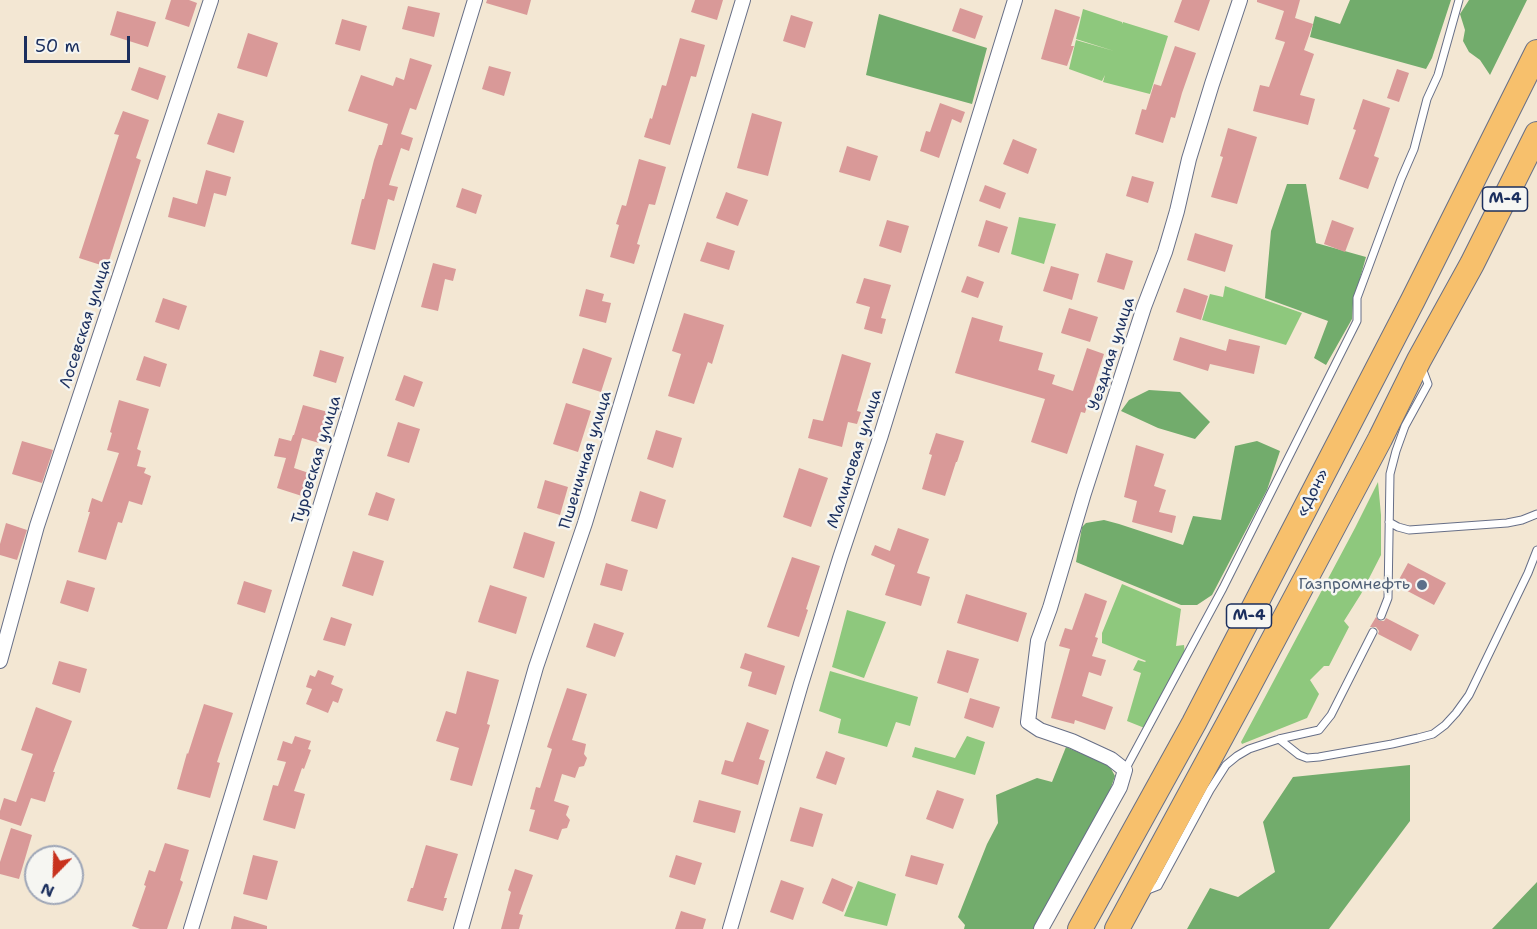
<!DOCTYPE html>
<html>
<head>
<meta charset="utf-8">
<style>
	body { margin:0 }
	#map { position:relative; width:1537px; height:929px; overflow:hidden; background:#f3e7d3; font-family:"Shantell Sans",sans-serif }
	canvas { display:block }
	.north { position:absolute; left:24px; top:845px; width:60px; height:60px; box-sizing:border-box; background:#f6f6f2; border:2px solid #9ea6b7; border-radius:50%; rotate:203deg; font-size:16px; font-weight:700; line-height:24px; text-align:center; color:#1b2f5e }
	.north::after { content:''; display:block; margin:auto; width:21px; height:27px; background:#c8321e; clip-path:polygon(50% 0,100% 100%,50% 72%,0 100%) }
	.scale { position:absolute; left:24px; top:36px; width:106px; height:27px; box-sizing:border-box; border:3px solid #1b2f5e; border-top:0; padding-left:8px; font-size:18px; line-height:21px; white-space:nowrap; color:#1b2f5e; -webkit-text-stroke:4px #f6f6f2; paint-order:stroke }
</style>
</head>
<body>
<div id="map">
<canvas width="1537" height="929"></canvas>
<div class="north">N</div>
<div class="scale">50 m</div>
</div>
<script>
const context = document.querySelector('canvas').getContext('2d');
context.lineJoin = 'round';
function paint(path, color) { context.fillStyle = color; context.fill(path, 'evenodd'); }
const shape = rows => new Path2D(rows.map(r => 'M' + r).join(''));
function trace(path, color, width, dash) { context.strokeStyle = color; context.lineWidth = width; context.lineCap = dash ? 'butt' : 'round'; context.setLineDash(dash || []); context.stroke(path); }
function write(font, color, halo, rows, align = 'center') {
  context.font = font + ' "Shantell Sans",sans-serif'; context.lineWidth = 5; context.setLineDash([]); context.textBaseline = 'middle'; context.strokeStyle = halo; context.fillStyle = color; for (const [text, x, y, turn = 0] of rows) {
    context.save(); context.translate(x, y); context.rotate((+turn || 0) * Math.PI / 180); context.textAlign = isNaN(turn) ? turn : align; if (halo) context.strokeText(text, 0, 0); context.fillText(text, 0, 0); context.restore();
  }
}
const green = shape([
	[1083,9,1122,22,1122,24,1123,22,1168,36,1150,94,1103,82,1105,75,1102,81,1069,69,1076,40,1114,51,1076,39],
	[1019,217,1056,224,1044,264,1011,254],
	[1225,286,1302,313,1286,345,1202,320,1210,294,1223,297],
	[1378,482,1381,515,1381,555,1361,594,1344,621,1349,627,1329,666,1324,666,1310,680,1319,694,1307,718,1242,744,1241,742,1264,699,1355,528],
	[1122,584,1181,609,1176,646,1184,645,1185,655,1147,729,1127,721,1141,673,1133,670,1138,660,1145,662,1146,661,1102,643,1102,633],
	[847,610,886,622,864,678,832,667],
	[830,671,918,697,910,726,896,722,887,747,838,733,841,719,819,711],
	[967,736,985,742,975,775,912,757,915,747,955,758],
	[858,881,896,894,887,926,844,916]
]);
const forest = shape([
	[1350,0,1451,0,1432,58,1426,69,1310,37,1315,16,1340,24],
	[1469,0,1527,0,1490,75,1480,60,1469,52,1463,41,1465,30,1460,14],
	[879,14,987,48,972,104,866,75],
	[1287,184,1306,184,1316,243,1366,257,1353,303,1352,319,1326,365,1314,358,1328,321,1265,298,1271,231],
	[1149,390,1180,392,1210,422,1195,439,1158,428,1121,411,1129,400],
	[1257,441,1280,451,1267,490,1212,595,1197,605,1181,605,1076,562,1082,527,1086,523,1104,520,1119,524,1183,545,1193,516,1221,520,1235,446],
	[1066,747,1109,765,1115,776,1108,796,1035,929,964,929,965,925,958,917,987,844,998,823,996,795,1037,778,1052,782],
	[1410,765,1410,821,1329,929,1187,929,1210,888,1238,897,1275,872,1263,822,1293,777],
	[1537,882,1537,929,1492,929]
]);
const building = shape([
	[171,0,189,0,197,3,189,27,165,19],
	[487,0,531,0,527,15,486,3],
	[695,0,723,0,717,20,691,12],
	[1182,0,1210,0,1199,31,1174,22],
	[1257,0,1300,0,1295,18,1313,24,1304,50,1314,54,1300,95,1315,99,1308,125,1253,111,1260,85,1269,87,1285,42,1275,39,1284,11,1257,2],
	[408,6,440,13,434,37,402,29],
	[960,8,983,16,975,39,952,31],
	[1055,9,1080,17,1071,46,1074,46,1067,66,1041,59],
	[117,11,156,22,148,47,110,35],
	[791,15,813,22,805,48,783,41],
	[342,19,367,26,360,51,335,44],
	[248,33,278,43,267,77,237,68],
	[680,38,705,45,696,77,691,76,670,145,644,137,650,118,652,119,662,85,666,86],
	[1175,46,1196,53,1182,93,1175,118,1171,117,1163,143,1135,134,1142,109,1146,110,1154,84,1161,86],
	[410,58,432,65,416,110,410,108,401,134,413,138,409,151,401,148,389,185,398,187,394,201,388,199,375,250,351,244,362,199,364,199,374,160,379,145,382,145,388,124,348,111,361,75,393,86,396,77,404,80],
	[489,66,511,72,504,96,482,89],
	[139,67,166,76,158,100,131,90],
	[1397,69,1409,73,1399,102,1387,98],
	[1363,99,1390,108,1374,156,1379,158,1368,189,1339,179,1356,130,1353,129],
	[940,103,965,112,961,123,952,119,939,158,920,151,926,131,930,132],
	[123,111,149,120,136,158,141,160,107,267,79,258,119,135,114,134],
	[218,113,244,121,234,153,207,144],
	[752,113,782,122,768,176,737,168],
	[1228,128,1257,137,1237,204,1211,197,1223,157,1220,156],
	[1013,139,1037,149,1028,174,1003,164],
	[847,146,878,156,870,181,839,172],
	[639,159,666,167,655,205,649,204,637,244,640,245,634,264,610,257,619,225,616,224,622,205,626,206],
	[206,170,231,177,226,196,214,193,205,227,168,217,173,197,197,204],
	[1132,176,1154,182,1148,203,1126,196],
	[985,185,1006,193,1000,209,979,201],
	[462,188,482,195,476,214,456,207],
	[726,192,748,200,738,226,716,218],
	[887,220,909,226,901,253,879,246],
	[986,220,1008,227,999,253,978,246],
	[1332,220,1354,228,1345,252,1324,244],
	[1195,233,1233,245,1225,272,1187,260],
	[707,242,735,251,729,270,700,261],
	[1106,253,1133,261,1124,290,1097,282],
	[433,263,456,269,453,281,445,279,438,311,421,307],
	[1051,266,1079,274,1072,300,1043,291],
	[967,276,984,282,978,298,961,292],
	[864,278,891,285,881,318,886,319,882,334,864,329,870,307,856,303],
	[1184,288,1208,296,1201,320,1176,312],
	[586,289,604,294,602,301,611,303,606,323,579,316],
	[163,298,187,306,179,330,155,322],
	[1069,308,1098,317,1090,342,1061,333],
	[684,313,724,325,712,364,708,362,694,404,668,396,681,354,672,351],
	[972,317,1003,326,999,341,1043,353,1038,370,1055,375,1052,384,1073,391,1087,348,1104,354,1085,413,1081,412,1067,454,1031,442,1045,399,955,373],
	[1180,337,1226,351,1229,339,1260,346,1254,374,1210,364,1208,371,1173,360],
	[583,348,612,358,601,392,572,383],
	[320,350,344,357,336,383,313,376],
	[842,354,871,363,857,411,861,412,857,424,848,422,842,447,808,438,813,419,823,421],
	[144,356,167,364,160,387,136,380],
	[404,375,423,382,414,407,395,400],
	[119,400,149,409,137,449,141,451,137,466,146,468,144,473,151,476,142,505,129,501,122,523,118,522,106,560,78,552,90,512,88,512,92,498,102,502,119,453,107,450,112,433,110,432],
	[566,403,591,411,578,452,553,444],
	[303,405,328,412,319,443,302,438,294,468,312,474,305,497,277,488,286,458,274,456,279,438,291,441,293,435,294,435],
	[398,422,420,429,409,463,387,456],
	[656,430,682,438,673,468,647,459],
	[936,433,964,441,957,462,956,462,945,496,922,489,932,455,929,454],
	[22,441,53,450,42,483,12,474],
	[1136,445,1164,454,1154,486,1166,490,1159,512,1176,516,1172,533,1132,522,1137,501,1124,497],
	[799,468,828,478,811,527,783,517],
	[545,480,568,487,560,515,537,508],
	[640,491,666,500,657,529,631,521],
	[376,492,395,499,388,521,368,515],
	[6,523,27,530,17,560,0,555,0,544],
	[898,528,929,539,917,573,930,577,921,606,885,595,895,565,871,555,875,545,890,551],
	[524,532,555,542,544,578,513,568],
	[353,551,384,561,373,596,342,586],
	[792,557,820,566,806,609,808,610,799,637,767,627],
	[606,563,628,570,622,591,600,585],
	[1408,563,1446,583,1434,605,1396,585],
	[67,580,95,588,88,612,60,603],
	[244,581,272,590,265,613,237,604],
	[490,585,527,597,516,634,478,622],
	[1085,593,1107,601,1095,637,1098,638,1092,656,1106,660,1101,676,1089,672,1082,696,1113,707,1105,730,1075,720,1074,724,1051,718,1070,649,1059,646,1065,628,1072,630],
	[966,594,1027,613,1018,642,957,623],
	[331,617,352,624,345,646,323,640],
	[1376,617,1380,621,1384,621,1386,618,1419,635,1411,651,1378,634,1379,631,1376,627,1370,627],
	[594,623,624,633,615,657,586,647],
	[947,650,979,659,968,693,937,683],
	[745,653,785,666,776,695,748,686,752,672,740,668],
	[59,661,87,669,80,693,52,684],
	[318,670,334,676,331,684,343,689,338,703,333,701,328,713,306,704,312,689,306,687,310,675,315,677],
	[467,671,499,680,487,724,490,725,472,786,450,780,459,748,436,741,446,711,456,714],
	[567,688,587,694,572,740,586,744,584,754,587,758,584,766,579,767,575,778,562,774,554,801,569,806,566,815,570,820,567,828,562,829,558,840,529,831,535,810,530,809,536,787,540,788,552,749,547,747],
	[970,698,1000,707,993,728,964,718],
	[204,704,233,713,217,762,220,763,210,798,177,789,187,753,188,754],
	[36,707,72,721,53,772,55,772,45,802,31,798,21,826,0,819,0,811,4,798,16,802,33,754,21,750],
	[747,722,769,730,759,759,765,761,758,785,721,774,725,760,733,762],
	[295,736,311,741,308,749,311,750,304,769,302,768,294,791,305,794,295,829,263,820,273,785,278,786,286,762,277,760,283,741,292,744],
	[826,751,845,758,836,785,816,778],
	[937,790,964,799,953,829,926,819],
	[699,800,741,811,735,833,693,822],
	[800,807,823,814,813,847,790,841],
	[11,828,32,835,19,879,0,874,0,862],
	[165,843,189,850,180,880,183,882,167,929,140,929,132,926,146,886,144,885,149,870,155,872],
	[426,845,458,854,444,898,447,898,443,911,407,901,411,888,413,888],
	[253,855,278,861,267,900,243,894],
	[676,855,702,863,695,885,669,877],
	[911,855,944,864,937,885,905,876],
	[515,869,533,875,519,914,523,915,519,929,501,929,511,892,508,890],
	[832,878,853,887,843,912,822,903],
	[781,880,804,888,793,920,770,912],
	[681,911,706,919,703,929,675,929],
	[234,916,267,926,267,929,231,929]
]);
const lane = shape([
	[1389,522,1398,527,1409,530,1507,523,1522,520,1537,514],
	[1381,616,1388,598,1390,474,1396,451,1405,426,1428,384,1422,368],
	[1279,739,1299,755,1307,758,1319,757,1392,744,1418,738,1433,734,1445,725,1456,713,1469,695,1528,573,1537,550],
	[1125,770,1223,588,1357,321,1357,298,1401,179,1414,149,1427,99,1438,75,1459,0],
	[1145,891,1158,886,1210,790,1226,765,1237,756,1249,749,1279,739,1319,730,1331,715,1373,632]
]);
const street = shape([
	[0,661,37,526,211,0],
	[191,929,475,0],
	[461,929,536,667,585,523,743,0],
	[730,929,801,684,840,558,881,435,1015,0],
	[1041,929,1120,787,1125,770,1111,759,1072,741,1040,730,1028,722,1038,641,1050,608,1084,493,1144,307,1165,252,1177,211,1189,159,1212,84,1240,0]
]);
const highway = shape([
	[1080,929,1194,723,1413,300,1537,52],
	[1117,929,1245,693,1380,439,1419,360,1472,264,1537,134]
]);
const markers = [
	[1422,585,6,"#5c6f8a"]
];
const shields = [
	[1505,199,45],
	[1249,616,45]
];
const shieldNames = [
	["М-4",1505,199],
	["М-4",1249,616]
];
const streetNames = [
	["Лосевская улица",86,324,-72],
	["Уездная улица",1112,354,-72],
	["Малиновая улица",855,459,-72],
	["Туровская улица",317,460,-73],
	["Пшеничная улица",586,460,-73],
	["«Дон»",1313,493,-63]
];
const serviceNames = [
	["Газпромнефть",1410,585]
];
paint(green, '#8ec87d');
paint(forest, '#72ac6c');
paint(building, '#d99998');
trace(lane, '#676f87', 9);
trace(street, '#676f87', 16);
trace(highway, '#676f87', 26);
trace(lane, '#fff', 7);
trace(street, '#fff', 14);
trace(highway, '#f7c06c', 24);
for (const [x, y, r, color] of markers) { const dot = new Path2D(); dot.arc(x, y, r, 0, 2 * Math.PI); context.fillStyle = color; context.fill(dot); trace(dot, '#f6f6f2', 2); }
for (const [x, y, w] of shields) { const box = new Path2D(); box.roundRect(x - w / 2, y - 12, w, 24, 4.5); context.fillStyle = '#f6f6f2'; context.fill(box); trace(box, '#1b2f5e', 1.5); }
write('bold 15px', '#1b2f5e', null, shieldNames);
write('16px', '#1b2f5e', '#f6f6f2', streetNames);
write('16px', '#4e5e75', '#f6f6f2', serviceNames, 'right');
</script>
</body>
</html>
